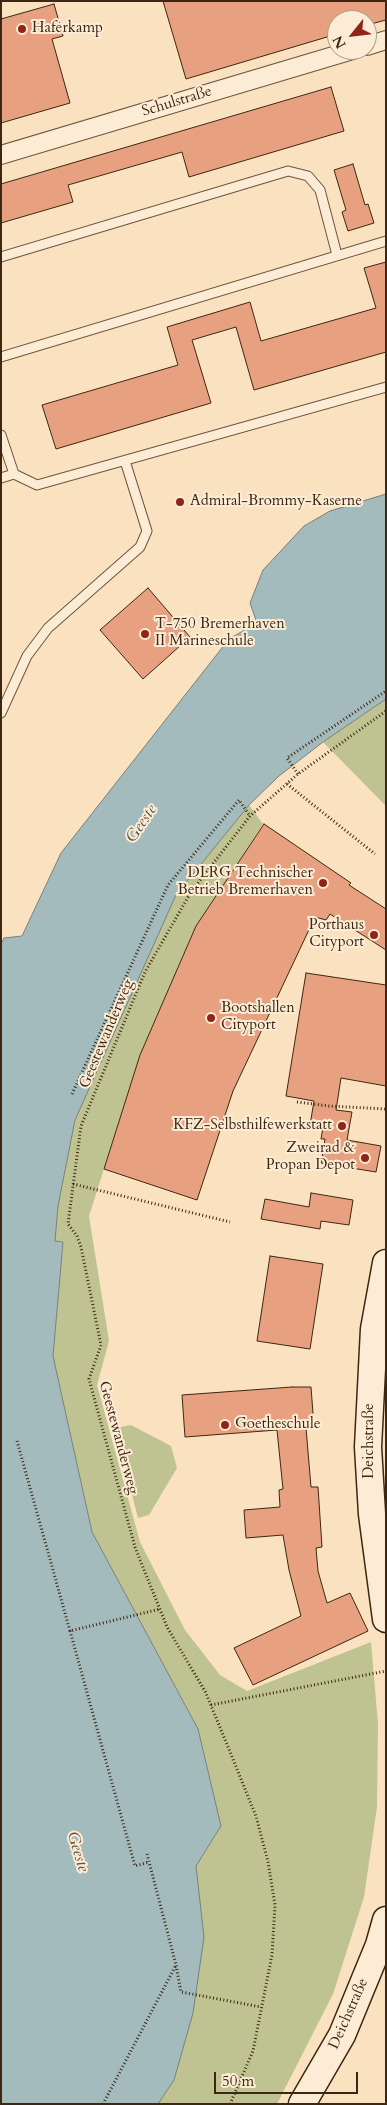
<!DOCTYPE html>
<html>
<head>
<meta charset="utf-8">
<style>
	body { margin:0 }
	#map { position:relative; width:387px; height:2105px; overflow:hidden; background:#fae1bf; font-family:Cardo,serif }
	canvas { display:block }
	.frame { position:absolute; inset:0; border:2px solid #3d2712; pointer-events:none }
	.north { position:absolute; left:327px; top:10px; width:50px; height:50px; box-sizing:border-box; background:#fcecd5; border:1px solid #b09d87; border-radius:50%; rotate:241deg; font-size:14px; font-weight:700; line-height:20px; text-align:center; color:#3d2712 }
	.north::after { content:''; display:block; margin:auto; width:18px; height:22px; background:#8f2418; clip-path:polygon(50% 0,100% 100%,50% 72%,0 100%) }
	.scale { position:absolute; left:214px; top:2072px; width:144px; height:22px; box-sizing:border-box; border:2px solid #3d2712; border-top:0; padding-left:6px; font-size:15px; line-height:18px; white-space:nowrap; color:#3d2712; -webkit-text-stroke:4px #fcecd5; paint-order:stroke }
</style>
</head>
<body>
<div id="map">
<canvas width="387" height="2105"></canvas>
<div class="frame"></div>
<div class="north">N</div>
<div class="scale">50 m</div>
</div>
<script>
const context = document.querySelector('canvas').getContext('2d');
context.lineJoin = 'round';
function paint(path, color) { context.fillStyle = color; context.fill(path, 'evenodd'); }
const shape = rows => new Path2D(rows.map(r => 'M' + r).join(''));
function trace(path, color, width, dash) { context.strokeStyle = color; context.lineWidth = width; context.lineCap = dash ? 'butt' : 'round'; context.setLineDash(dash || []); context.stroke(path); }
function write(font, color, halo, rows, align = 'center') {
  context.font = font + ' Cardo,serif'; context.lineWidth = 4; context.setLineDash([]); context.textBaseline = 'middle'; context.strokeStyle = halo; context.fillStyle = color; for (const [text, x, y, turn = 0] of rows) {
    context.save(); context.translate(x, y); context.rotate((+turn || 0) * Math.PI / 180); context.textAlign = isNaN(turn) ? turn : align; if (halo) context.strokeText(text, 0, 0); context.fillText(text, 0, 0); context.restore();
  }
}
const green = shape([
	[386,699,386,806,323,742],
	[249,805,263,824,196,926,140,1055,89,1216,109,1341,97,1385,140,1542,185,1630,220,1675,247,1691,371,1642,378,1724,377,1807,364,1897,333,1994,277,2104,158,2104,174,2080,203,1937,196,1866,221,1826,198,1729,92,1532,53,1356,63,1242,55,1241,58,1206,75,1120,176,895],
	[131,1425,171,1446,177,1468,149,1515,138,1518,115,1428]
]);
const water = shape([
	[386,494,386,699,323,742,279,776,249,805,176,895,75,1120,58,1206,55,1241,63,1242,53,1356,92,1532,198,1729,221,1826,196,1866,204,1937,193,2013,174,2080,158,2104,1,2104,1,944,4,938,22,936,61,853,229,639,257,623,250,603,263,570,304,526,330,511,386,494]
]);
const building = shape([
	[163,1,386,1,386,20,367,25,367,20,337,20,337,34,186,79,163,1],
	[54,4,63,36,52,39,70,103,1,123,1,19,54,4],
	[331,87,344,131,189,177,182,152,68,185,73,202,1,223,1,184,331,87],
	[353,164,365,205,368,204,374,223,348,231,342,212,346,210,334,170,353,164],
	[386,262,386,352,254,390,236,327,192,340,211,403,56,449,42,405,178,365,167,327,250,302,261,341,376,308,364,268,386,262],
	[148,588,190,637,143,679,100,630,148,588],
	[264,824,351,883,349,885,386,909,386,950,330,914,326,920,315,917,233,1091,197,1200,104,1169,140,1055,196,926,264,824],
	[306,973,386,985,386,1086,341,1078,336,1110,352,1112,347,1140,381,1146,376,1172,321,1163,325,1139,321,1139,323,1127,310,1125,314,1101,286,1096,306,973],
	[311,1193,353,1200,349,1225,321,1221,320,1229,261,1219,265,1199,309,1207,311,1193],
	[270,1256,323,1264,310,1349,257,1341,270,1256],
	[292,1387,311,1387,314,1427,306,1428,311,1487,318,1487,322,1547,316,1548,318,1571,327,1603,350,1593,368,1631,253,1685,234,1648,301,1616,289,1570,283,1535,246,1538,244,1510,280,1507,279,1490,283,1489,277,1430,185,1437,182,1395,292,1387]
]);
const path = shape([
	[298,774,287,758,386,691],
	[287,784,375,854],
	[72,1094,168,885,239,800,250,816],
	[297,1102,329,1106,386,1109],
	[73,1184,230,1222],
	[17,1441,70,1631,160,1609],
	[70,1631,135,1866,149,1862],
	[211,1705,386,1671],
	[147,1854,176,1965],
	[103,2104,176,1965,181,1992,261,2007],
	[230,2104,253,2051,272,1955,275,1905,268,1862,256,1816,206,1693,167,1627,135,1547,89,1379,101,1345,81,1247,77,1236,68,1224,81,1126,145,972,191,892,250,816,298,774,386,711]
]);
const service = shape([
	[1,257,288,171,308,176,320,190,337,255],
	[1,357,386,241],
	[1,435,14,474],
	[1,478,14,474,37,485,386,387],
	[1,713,27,656,48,628,140,547,147,531,125,461]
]);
const minor = shape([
	[367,46,386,40],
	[1,155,353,50]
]);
const secondary = shape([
	[386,1263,374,1329,368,1447,372,1514,386,1619],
	[302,2104,342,2035,379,1945,386,1920]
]);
const markers = [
	[22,29,5,"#8f2418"],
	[180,502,5,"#8f2418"],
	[145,634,5,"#8f2418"],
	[323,883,5,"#8f2418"],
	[374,935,5,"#8f2418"],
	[211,1018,5,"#8f2418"],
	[342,1126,5,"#8f2418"],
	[365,1158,5,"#8f2418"],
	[225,1425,5,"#8f2418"]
];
const poiNames = [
	["Haferkamp",32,29],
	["Admiral-Brommy-Kaserne",190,502],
	["T-750 Bremerhaven",155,625],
	["II Marineschule",155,642],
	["DLRG Technischer",313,874,"right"],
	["Betrieb Bremerhaven",313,891,"right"],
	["Porthaus",364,926,"right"],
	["Cityport",364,943,"right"],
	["Bootshallen",221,1009],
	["Cityport",221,1026],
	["KFZ-Selbsthilfewerkstatt",332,1126,"right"],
	["Zweirad &",355,1149,"right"],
	["Propan Depot",355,1166,"right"],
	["Goetheschule",235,1425]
];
const streetNames = [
	["Schulstraße",177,102,-17],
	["Geestewanderweg",107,1034,-67],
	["Geestewanderweg",118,1438,75],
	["Deichstraße",370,1441,-90],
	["Deichstraße",349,2014,-66]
];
const waterNames = [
	["Geeste",142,824,-56],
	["Geeste",77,1852,73]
];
paint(green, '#bfc391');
paint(water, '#a3bbbd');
trace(water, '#7a8079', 1);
paint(building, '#e8a180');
trace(building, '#3d2712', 1);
trace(service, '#6c563d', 11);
trace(minor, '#6c563d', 20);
trace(secondary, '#3d2712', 29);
trace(path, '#3d2712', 3, [1, 2.5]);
trace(service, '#fcecd5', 9);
trace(minor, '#fcecd5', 18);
trace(secondary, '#fcecd5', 26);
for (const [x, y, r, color] of markers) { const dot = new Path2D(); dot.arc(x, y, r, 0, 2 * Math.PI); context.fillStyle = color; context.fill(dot); trace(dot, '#fcecd5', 2); }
write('15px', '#3d2712', '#fcecd5', poiNames, 'left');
write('15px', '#3d2712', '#fcecd5', streetNames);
write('italic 16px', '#5c5345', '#fcecd5', waterNames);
</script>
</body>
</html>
